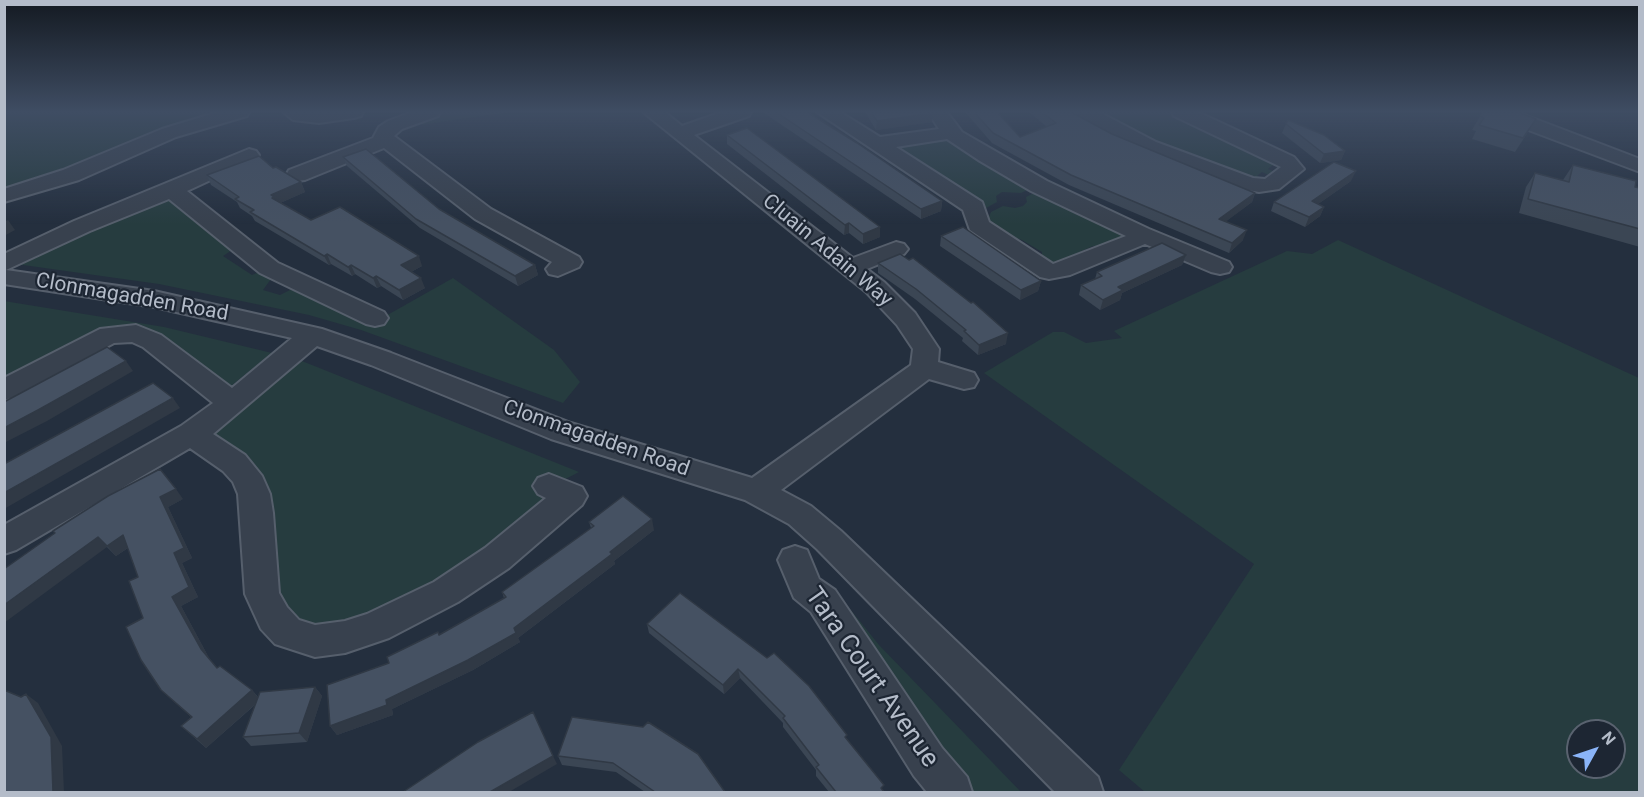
<!DOCTYPE html>
<html>
<head>
<meta charset="utf-8">
<style>
	body { margin:0 }
	#map { position:relative; width:1644px; height:797px; overflow:hidden; background:#242f3e; font-family:Roboto,sans-serif }
	canvas { display:block }
	.frame { position:absolute; inset:0; border:6px solid #b4bcc9; pointer-events:none }
	.north { position:absolute; left:1566px; top:719px; width:60px; height:60px; box-sizing:border-box; background:#1d2633; border:2px solid #59626f; border-radius:50%; rotate:50deg; font-size:16px; font-weight:700; line-height:24px; text-align:center; color:#b4bcc9 }
	.north::after { content:''; display:block; margin:auto; width:21px; height:27px; background:#8ab4f8; clip-path:polygon(50% 0,100% 100%,50% 72%,0 100%) }
</style>
</head>
<body>
<div id="map">
<canvas width="1644" height="797"></canvas>
<div class="frame"></div>
<div class="north">N</div>
</div>
<script>
const context = document.querySelector('canvas').getContext('2d');
context.lineJoin = 'round';
function paint(path, color) { context.fillStyle = color; context.fill(path, 'evenodd'); }
const shape = rows => new Path2D(rows.map(r => 'M' + r).join(''));
function trace(path, color, width, dash) { context.strokeStyle = color; context.lineWidth = width; context.lineCap = dash ? 'butt' : 'round'; context.setLineDash(dash || []); context.stroke(path); }
function write(font, color, halo, rows, align = 'center') {
  context.font = font + ' Roboto,sans-serif'; context.lineWidth = 4.5; context.setLineDash([]); context.textBaseline = 'middle'; context.strokeStyle = halo; context.fillStyle = color; for (const [text, x, y, turn = 0] of rows) {
    context.save(); context.translate(x, y); context.rotate((+turn || 0) * Math.PI / 180); context.textAlign = isNaN(turn) ? turn : align; if (halo) context.strokeText(text, 0, 0); context.fillText(text, 0, 0); context.restore();
  }
}
const green = shape([
	[4,112,229,112,5,188],
	[439,112,512,112,398,128],
	[1089,112,1171,112,1285,169,1274,164,1268,169,1278,173,1273,177,1262,172,1257,176,1267,180,1260,182,1141,139],
	[948,138,1031,188,1021,193,1002,192,996,196,997,202,986,208,932,168,913,157,908,157,894,147],
	[1038,191,1130,235,1102,246,1093,246,1062,260,1063,264,1054,265,1042,257,1042,252,1022,240,1010,236,989,223,988,219,991,212,1003,206,1015,208,1023,206,1027,202,1026,197],
	[168,199,175,201,232,250,223,256,252,275,261,271,270,275,271,279,263,290,280,295,290,290,298,291,375,322,453,278,554,350,580,382,563,403,361,330,309,315,159,284,16,264,51,246,128,217,123,213],
	[1338,240,1639,378,1639,792,1145,792,1119,770,1254,564,984,373,1053,332,1064,332,1086,343,1122,338,1114,331,1287,251,1312,254],
	[1578,731,1614,731,1614,767,1578,767],
	[4,301,164,327,272,353,231,386,221,384,144,330,5,384],
	[297,359,579,472,546,489,548,503,438,587,358,623,309,628,286,615,276,595,269,488,254,463,214,436,217,424],
	[834,589,879,645,1021,792,972,792,915,717]
]);
const minor = shape([
	[218,112,249,112,247,116,176,137,79,180,4,202,4,189,63,170,162,129,218,112],
	[283,112,363,112,361,116,354,118,319,123,293,120,283,112],
	[412,112,440,112,438,116,402,129,394,136,491,209,579,257,582,262,579,267,558,276,549,274,546,269,552,262,475,219,384,148,305,180,297,181,289,180,286,175,289,170,373,138,379,127,388,121,412,112],
	[643,112,665,112,682,126,722,112,751,112,749,116,694,135,853,258,896,242,904,244,908,249,904,254,867,269,884,282,915,313,939,349,938,362,974,373,978,380,974,387,964,389,929,379,781,490,811,506,841,531,1098,777,1103,792,1055,792,817,549,789,524,745,500,551,439,371,365,317,346,213,434,245,455,262,476,270,494,273,513,279,593,287,607,299,620,315,625,345,621,367,614,434,582,485,548,546,498,538,494,533,486,538,478,549,474,582,487,587,496,582,505,509,568,458,602,389,638,345,653,315,657,275,644,261,629,245,594,238,494,233,482,223,471,190,448,16,550,4,554,4,525,181,426,213,403,143,347,132,342,114,343,14,397,4,400,4,378,100,329,136,325,161,335,232,388,292,338,154,307,4,284,4,254,74,221,249,149,256,151,259,155,256,159,187,191,278,263,384,312,388,318,384,324,375,326,366,324,260,273,169,199,90,231,6,270,154,291,322,329,391,353,571,423,752,478,907,368,911,365,913,349,897,325,866,292,643,112],
	[817,112,840,112,880,137,939,129,928,112,947,112,962,132,1047,181,1149,229,1229,262,1232,267,1229,272,1220,274,1211,272,1145,244,1070,275,1049,279,1040,277,970,230,963,210,817,112],
	[947,139,980,161,1031,191,1126,236,1053,264,989,222,982,202,896,147,947,139],
	[1075,112,1099,112,1156,142,1253,178,1265,179,1281,167,1174,116,1172,112,1198,112,1294,157,1304,169,1279,189,1259,192,1248,190,1142,150,1077,116,1075,112],
	[1489,112,1517,112,1640,159,1640,172,1491,116,1489,112],
	[795,546,807,550,819,579,835,590,942,748,967,777,972,792,927,792,914,776,811,612,794,598,778,560,783,550,795,546]
]);
const wall = shape([
	[764,112,807,112,942,201,941,211,921,219,764,113],
	[865,112,932,112,932,122,876,130],
	[965,112,997,112,1020,137,1047,127,1029,112,1071,112,1112,134,1255,193,1252,202,1226,221,1243,240,1229,253,1069,185,992,143],
	[1480,116,1528,132,1515,152,1472,139,1476,131,1472,130],
	[1286,124,1345,151,1341,160,1320,163,1282,133],
	[727,135,880,237,863,244,849,233,844,235,727,144],
	[343,157,439,209,535,265,538,275,518,286,420,228,347,166],
	[1573,165,1640,188,1640,247,1519,213,1526,187,1535,173,1563,180],
	[273,168,301,182,305,192,280,203,311,220,422,266,411,272,425,288,403,300,381,286,377,288,355,274,352,276,331,264,329,265,255,221,252,216,240,208,237,202,211,185,207,175],
	[1351,181,1318,204,1324,207,1320,216,1305,227,1271,211,1274,202],
	[941,236,1041,281,1038,291,1020,300,940,246],
	[1186,255,1182,265,1122,293,1120,300,1100,310,1079,295,1081,285,1095,279,1097,272],
	[878,263,1006,344,978,355,962,341,963,338,915,299,878,273],
	[183,499,168,507,192,558,182,563,198,597,181,606,209,658,217,668,252,690,258,697,315,687,322,696,307,742,251,746,243,737,256,704,206,748,181,726,191,717,161,690,143,618,138,577,128,548,116,556,107,547,4,569],
	[589,522,654,530,614,561,615,564,518,638,520,642,473,670,392,709,393,715,337,735,330,726,389,663,504,598,502,592,591,528],
	[680,593,847,739,884,792,829,792,816,776,816,770,783,727,783,723,740,678,724,694,649,633,647,624],
	[572,717,725,792,645,792,616,772,562,765,558,756]
]);
const shadedWall = shape([
	[933,113,932,122,876,130,877,121],
	[1345,151,1341,160,1320,163,1324,154],
	[1356,171,1351,181,1308,211,1312,201],
	[301,182,305,192,278,204,277,208,271,195],
	[1255,193,1252,202,1216,229,1219,219],
	[942,201,941,211,921,219,921,209],
	[1324,207,1320,216,1305,227,1309,217],
	[8,220,15,230,4,236,4,222],
	[849,223,849,233,844,235,845,225],
	[880,227,880,237,863,244,863,234],
	[1247,230,1243,240,1229,253,1232,243],
	[327,254,331,264,329,265,324,256],
	[1186,255,1182,265,1122,293,1120,300,1100,310,1103,300,1118,287],
	[419,256,422,266,405,275,401,265],
	[351,265,355,274,352,276,348,267],
	[535,265,538,275,518,286,515,276],
	[376,276,381,286,377,288,373,278],
	[421,278,425,288,403,300,399,290],
	[1041,281,1038,291,1020,300,1021,290],
	[1008,333,1006,344,978,355,979,345],
	[126,361,133,371,47,421,4,443,4,428],
	[173,398,180,408,4,509,4,493],
	[176,489,183,499,168,507,192,558,182,563,198,597,181,606,209,658,201,649,172,597,174,553,160,497],
	[652,519,654,530,614,561,615,564,518,638,520,642,473,670,392,709,393,715,337,735,330,726,386,700,514,628],
	[123,535,132,545,116,556,107,546],
	[98,537,107,547,4,623,4,605],
	[738,669,740,678,724,694,723,685],
	[315,687,322,696,307,742,299,733],
	[252,690,260,700,206,748,197,739],
	[26,694,38,703,62,746,64,792,53,792],
	[553,756,557,764,509,792,490,792]
]);
const building = shape([
	[776,112,807,112,857,143,942,201,921,209,776,112],
	[871,112,932,112,933,113,877,121,871,112],
	[974,112,997,112,1020,137,1056,123,1042,112,1071,112,1112,134,1255,193,1219,219,1247,230,1232,243,1071,175,993,133,974,112],
	[1483,112,1518,112,1536,119,1523,138,1479,125,1484,118,1480,116,1483,112],
	[1288,120,1324,135,1345,151,1324,154,1286,124,1288,120],
	[747,128,880,227,863,234,849,223,845,225,727,135,747,128],
	[366,149,439,209,535,265,515,276,416,219,343,157,366,149],
	[259,156,273,168,276,167,301,182,271,195,274,197,272,198,311,220,340,207,419,256,401,265,421,278,399,290,376,276,373,278,351,265,348,267,327,254,324,256,250,212,254,210,235,199,239,197,207,175,259,156],
	[1334,162,1356,171,1312,201,1324,207,1309,217,1274,202,1334,162],
	[1573,165,1636,181,1635,187,1640,188,1640,229,1528,199,1535,173,1569,182,1573,165],
	[963,227,1041,281,1021,290,941,236,963,227],
	[1162,243,1186,255,1118,287,1123,290,1103,300,1081,285,1102,276,1097,272,1162,243],
	[900,254,909,260,913,258,971,303,973,302,1008,333,979,345,964,331,966,330,916,289,878,263,900,254],
	[107,347,126,361,38,410,4,428,4,402,107,347],
	[153,383,173,398,4,493,4,464,153,383],
	[160,469,176,489,160,497,184,548,174,553,189,587,172,597,201,649,217,668,220,666,252,690,197,739,181,726,192,717,161,690,141,660,126,627,143,618,129,581,138,577,123,535,107,546,98,537,4,605,4,569,55,533,53,531,108,496,160,469],
	[623,496,652,519,610,552,612,554,514,628,516,633,468,660,386,700,387,705,330,726,327,685,389,663,387,657,438,632,439,635,506,597,502,592,594,526,589,522,623,496],
	[680,593,767,658,774,653,809,686,847,735,845,737,884,785,881,788,884,792,836,792,816,767,819,765,783,718,785,716,738,669,723,685,647,624,680,593],
	[315,687,299,733,243,737,260,692,315,687],
	[4,690,21,697,26,694,51,737,53,792,4,792,4,690],
	[533,712,553,756,490,792,403,792,478,742,533,712],
	[572,717,643,727,648,722,698,754,725,792,655,792,613,763,558,756,572,717]
]);
const streetNames = [
	["Cluain Adain Way",827,251,40],
	["Clonmagadden Road",132,298,10],
	["Clonmagadden Road",596,439,19]
];
const nearStreetnames = [
	["Tara Court Avenue",871,678,55]
];
paint(green, '#263c3f');
trace(minor, '#565f6c', 4);
paint(minor, '#38414e');
paint(wall, '#3b4654');
paint(shadedWall, '#303945');
paint(building, '#455162');
trace(building, '#303945', 1.5);
const sky = context.createLinearGradient(0, 0, 0, 224);
sky.addColorStop(0, '#141a22');
sky.addColorStop(0.5, '#3f4d63');
sky.addColorStop(1, '#3f4d6300');
context.fillStyle = sky;
context.fillRect(0, 0, 1644, 224);
write('21px', '#b4bcc9', '#1d2633', streetNames);
write('26px', '#b4bcc9', '#1d2633', nearStreetnames);
</script>
</body>
</html>
